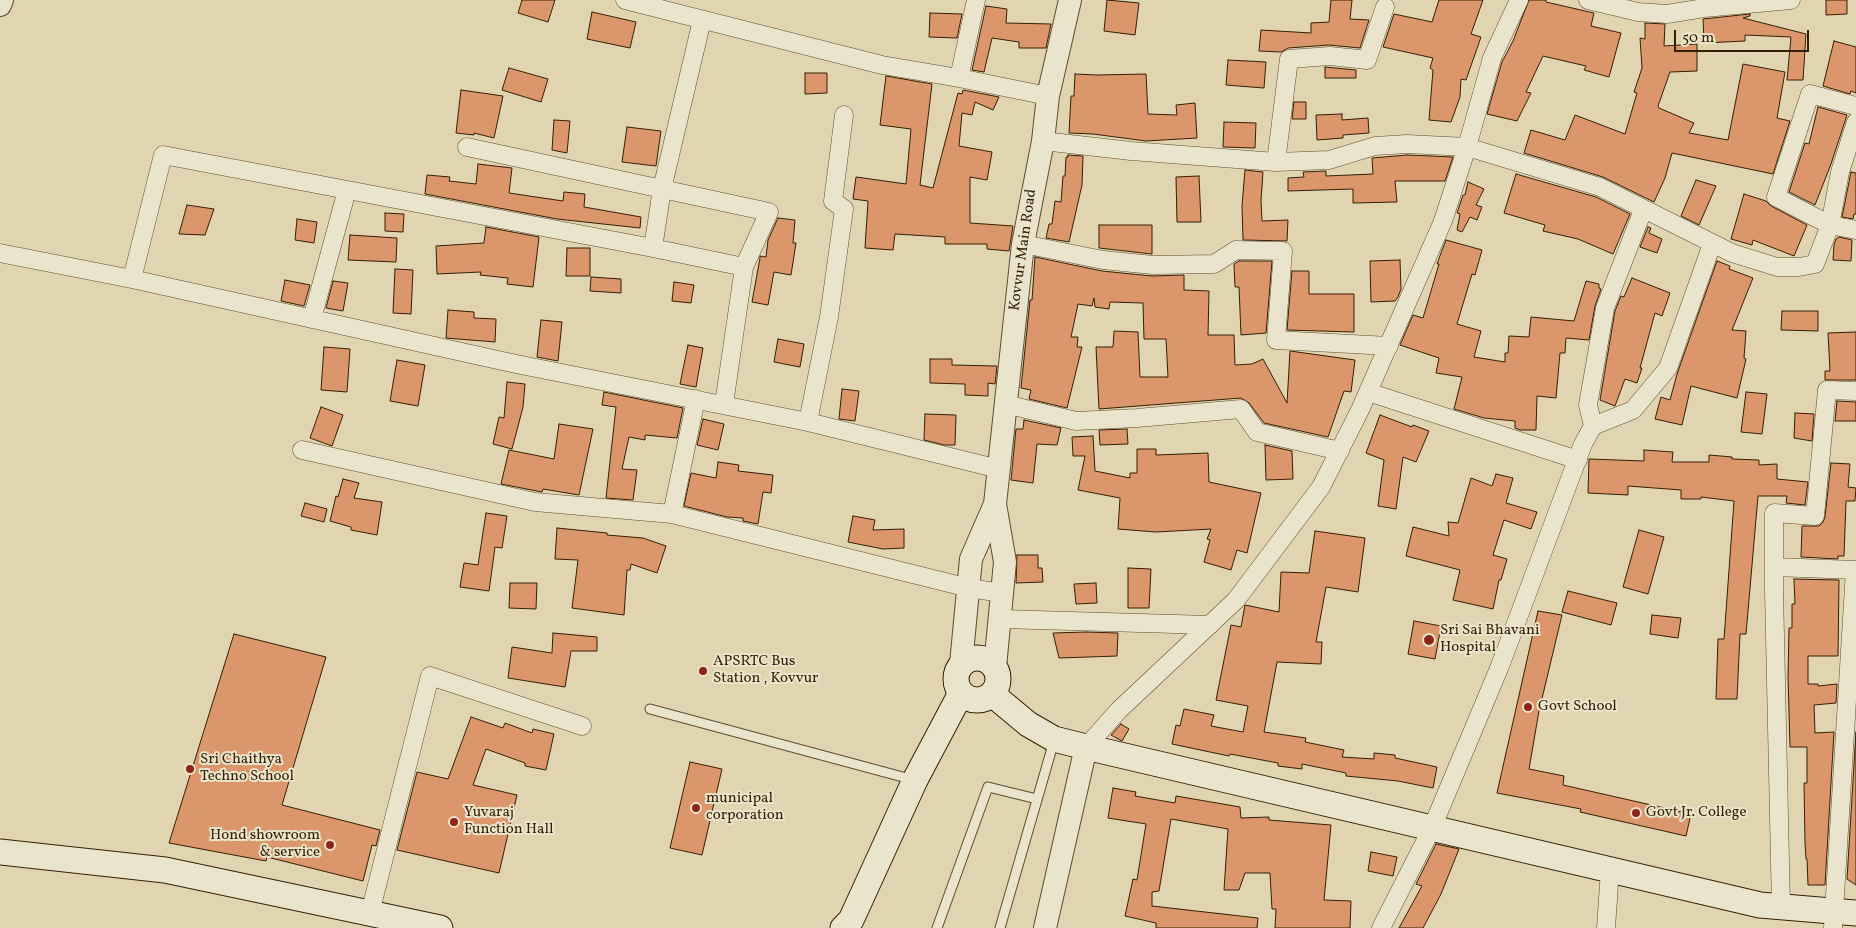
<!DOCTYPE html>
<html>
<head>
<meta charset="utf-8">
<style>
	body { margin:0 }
	#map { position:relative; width:1856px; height:928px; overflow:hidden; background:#e0d5b0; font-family:Vollkorn,serif }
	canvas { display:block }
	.scale { position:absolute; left:1674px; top:30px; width:135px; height:22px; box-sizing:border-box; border:2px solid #341f03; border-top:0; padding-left:6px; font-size:15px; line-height:18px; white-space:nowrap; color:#341f03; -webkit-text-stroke:4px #ebe4cc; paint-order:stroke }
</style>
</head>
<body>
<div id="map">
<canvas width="1856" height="928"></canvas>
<div class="scale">50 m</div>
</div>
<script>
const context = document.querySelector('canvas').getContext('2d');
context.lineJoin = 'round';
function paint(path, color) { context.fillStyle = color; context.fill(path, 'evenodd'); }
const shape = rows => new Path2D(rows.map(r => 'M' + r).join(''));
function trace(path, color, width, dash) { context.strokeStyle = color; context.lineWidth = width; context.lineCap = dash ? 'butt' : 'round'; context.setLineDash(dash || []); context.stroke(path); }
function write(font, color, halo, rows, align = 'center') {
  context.font = font + ' Vollkorn,serif'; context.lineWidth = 4; context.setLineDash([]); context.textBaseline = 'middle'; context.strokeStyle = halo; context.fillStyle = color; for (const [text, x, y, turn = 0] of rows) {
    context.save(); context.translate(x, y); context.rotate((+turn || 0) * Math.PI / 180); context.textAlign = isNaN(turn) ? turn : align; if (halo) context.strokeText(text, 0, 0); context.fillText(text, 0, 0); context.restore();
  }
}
const building = shape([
	[522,0,555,0,548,22,518,13,522,0],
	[1107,0,1139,3,1135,35,1104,31,1107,0],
	[1331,0,1352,0,1350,19,1369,20,1360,48,1329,45,1288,48,1281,52,1259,51,1261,30,1311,33,1311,23,1329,22,1331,0],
	[1439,0,1483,0,1471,34,1481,37,1466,80,1461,79,1460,97,1451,122,1429,120,1433,70,1430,68,1433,58,1383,47,1394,14,1432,22,1439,0],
	[1529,0,1546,0,1546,2,1594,13,1591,26,1621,33,1609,77,1584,70,1586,66,1543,56,1526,92,1531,93,1517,121,1487,114,1502,62,1513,41,1529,0],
	[1826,0,1847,0,1847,14,1826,15,1826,0],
	[986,6,1007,9,1006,23,1051,24,1046,48,1019,48,1019,42,992,38,984,72,972,70,986,6],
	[592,12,636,22,630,48,587,39,592,12],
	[930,13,962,14,957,38,929,37,930,13],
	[1750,14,1750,16,1743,18,1806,34,1803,80,1787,80,1791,37,1745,35,1745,41,1704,43,1703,19,1750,14],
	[1645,23,1665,24,1664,46,1697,44,1697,71,1670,72,1658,106,1659,108,1694,123,1689,133,1728,140,1743,64,1785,72,1777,118,1790,121,1773,174,1672,153,1665,178,1654,202,1603,177,1524,153,1531,130,1565,140,1575,115,1625,134,1637,93,1634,92,1642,68,1640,38,1645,39,1645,23],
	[1834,41,1856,47,1856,93,1851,91,1850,94,1823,86,1834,41],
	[1228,60,1266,62,1264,88,1226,85,1228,60],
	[1325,67,1356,70,1356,78,1325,78,1325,67],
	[509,68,548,79,541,102,502,90,509,68],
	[805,73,827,73,827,93,805,94,805,73],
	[1075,74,1096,75,1146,74,1148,114,1177,115,1176,105,1195,103,1197,138,1146,141,1093,134,1069,133,1071,96,1074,96,1075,74],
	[886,76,932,84,920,185,933,188,958,93,962,94,963,90,999,97,993,110,975,102,972,115,962,113,959,146,992,152,987,180,970,177,970,223,1013,226,1009,251,987,249,987,244,945,244,945,237,895,234,893,250,865,248,868,201,853,199,856,177,906,184,911,129,880,125,886,76],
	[461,90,503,96,494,138,474,133,474,135,456,133,461,90],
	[1294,102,1306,102,1306,119,1292,119,1294,102],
	[1818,107,1847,115,1831,164,1815,205,1789,192,1805,143,1809,144,1818,107],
	[1342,114,1342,120,1368,118,1369,133,1343,135,1343,138,1317,140,1316,115,1342,114],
	[554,120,570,121,567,153,552,150,554,120],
	[1224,122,1256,123,1255,148,1223,147,1224,122],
	[627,127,661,131,656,166,622,162,627,127],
	[1068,155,1083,156,1082,185,1069,242,1046,238,1049,224,1052,224,1055,201,1061,202,1063,176,1065,176,1066,157,1068,157,1068,155],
	[1407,155,1453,157,1445,181,1395,181,1397,202,1353,203,1353,189,1288,191,1288,178,1304,177,1303,172,1326,171,1326,176,1373,174,1372,158,1407,155],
	[478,164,512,168,509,193,563,201,564,192,585,194,584,207,641,217,640,228,557,219,425,194,427,175,450,177,449,181,476,184,478,164],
	[1245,170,1263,172,1261,200,1262,221,1288,220,1287,241,1243,240,1242,206,1245,170],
	[1851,172,1856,173,1856,214,1854,214,1853,219,1842,217,1851,172],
	[1516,174,1596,197,1630,214,1613,254,1578,239,1543,231,1545,225,1504,213,1516,174],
	[1199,176,1201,222,1177,222,1176,177,1199,176],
	[1696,180,1716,186,1699,225,1681,216,1696,180],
	[1468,182,1484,189,1476,205,1482,207,1477,220,1470,217,1462,232,1457,230,1460,214,1457,213,1463,195,1465,195,1468,182],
	[1744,194,1766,201,1771,206,1807,225,1794,256,1753,240,1752,245,1731,239,1744,194],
	[187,205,214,209,205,235,179,234,187,205],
	[385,213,404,214,403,232,385,231,385,213],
	[778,218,795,220,793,243,796,243,791,275,774,272,768,305,752,302,760,258,760,256,766,257,768,240,778,218],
	[297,219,317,222,314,243,295,240,297,219],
	[1099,225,1152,225,1152,254,1099,248,1099,225],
	[486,227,539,237,533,287,507,284,508,278,480,275,481,272,437,274,436,246,484,243,486,227],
	[1648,227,1651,228,1649,233,1662,239,1657,253,1640,247,1648,227],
	[350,235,397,238,396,262,348,260,350,235],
	[1839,237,1852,240,1851,261,1833,260,1834,245,1836,239,1839,237],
	[1446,240,1482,250,1475,275,1472,274,1457,324,1481,331,1474,357,1505,362,1505,353,1508,353,1509,336,1529,337,1531,317,1574,321,1586,281,1599,284,1599,288,1601,289,1595,306,1589,340,1566,338,1565,353,1560,353,1556,398,1537,396,1536,430,1520,430,1515,428,1515,421,1484,418,1454,409,1462,377,1436,373,1439,358,1400,345,1413,315,1423,318,1439,264,1437,264,1441,253,1446,240],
	[567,248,590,248,590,276,566,276,567,248],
	[1035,257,1102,271,1152,276,1184,275,1184,290,1209,291,1208,335,1234,335,1235,365,1252,364,1263,359,1287,403,1290,351,1355,360,1351,392,1344,391,1328,437,1264,423,1249,403,1241,398,1099,409,1096,347,1113,347,1114,331,1138,332,1140,377,1168,377,1166,339,1144,339,1143,303,1110,302,1109,309,1095,307,1094,298,1092,306,1078,304,1071,337,1078,337,1077,347,1082,347,1067,408,1029,399,1031,390,1021,388,1030,300,1032,300,1035,257],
	[1400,260,1401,289,1398,297,1395,301,1371,302,1370,261,1400,260],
	[1239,261,1272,261,1266,333,1241,335,1239,287,1235,287,1234,264,1239,261],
	[1717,261,1730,266,1729,269,1753,278,1732,330,1746,331,1744,358,1746,359,1737,398,1691,386,1682,425,1655,419,1661,397,1670,400,1677,374,1717,261],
	[395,269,413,270,411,314,393,313,395,269],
	[1292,271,1309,271,1309,294,1354,294,1354,332,1287,330,1292,271],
	[591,277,621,279,621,293,590,291,591,277],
	[1632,278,1670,293,1662,316,1655,313,1640,368,1642,368,1637,383,1625,379,1615,406,1600,400,1615,311,1621,296,1624,297,1632,278],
	[285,280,310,285,304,306,281,301,285,280],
	[333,281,348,283,343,311,326,308,333,281],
	[674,282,694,285,691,303,672,301,674,282],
	[448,310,474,312,474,318,496,319,495,342,446,338,448,310],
	[1782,311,1818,311,1818,331,1781,330,1782,311],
	[541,320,562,322,558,361,537,357,541,320],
	[1856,332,1856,380,1825,380,1825,371,1830,371,1828,333,1856,332],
	[778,339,804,344,800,367,774,362,778,339],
	[688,345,703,348,696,387,680,384,688,345],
	[324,347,350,349,347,392,321,390,324,347],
	[930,359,952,359,952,365,997,366,995,384,988,383,988,396,965,395,965,384,930,383,930,359],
	[397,360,425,365,418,406,390,401,397,360],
	[507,382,525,384,523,407,512,449,493,444,499,417,504,418,507,382],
	[842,389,859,391,855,421,839,419,842,389],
	[604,392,683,408,677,438,645,435,645,440,629,437,622,469,637,470,633,500,606,498,616,407,602,405,604,392],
	[1746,392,1767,394,1762,434,1741,432,1746,392],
	[1837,401,1856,402,1856,421,1835,421,1837,401],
	[321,407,343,415,332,446,310,438,321,407],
	[1795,413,1814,414,1812,441,1794,438,1795,413],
	[925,414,956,415,955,445,944,445,924,440,925,414],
	[1380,415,1412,427,1413,425,1429,431,1416,462,1403,457,1396,509,1378,506,1384,460,1366,453,1380,415],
	[703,419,724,424,718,450,697,445,703,419],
	[1024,420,1061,428,1057,445,1037,444,1033,483,1011,480,1016,429,1023,429,1024,420],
	[559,424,593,429,579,495,543,489,542,492,537,491,501,484,509,450,554,459,559,424],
	[1127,429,1128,444,1100,445,1099,430,1127,429],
	[1093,436,1095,471,1130,478,1130,473,1137,473,1137,449,1156,449,1156,455,1208,453,1209,482,1261,493,1247,553,1237,550,1231,570,1204,562,1210,540,1207,539,1211,529,1156,532,1118,529,1120,498,1078,490,1085,456,1073,456,1072,437,1093,436],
	[1265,445,1292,451,1293,479,1266,480,1265,445],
	[1644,450,1673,452,1672,462,1709,462,1709,455,1732,457,1732,459,1759,460,1759,465,1777,464,1777,479,1808,482,1805,505,1786,503,1787,496,1758,496,1746,634,1740,634,1737,699,1716,699,1718,639,1724,639,1734,501,1701,497,1701,499,1681,499,1681,490,1628,486,1628,495,1588,493,1589,459,1644,461,1644,450],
	[718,462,739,465,738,471,773,475,771,493,763,492,758,524,743,521,743,518,727,517,684,506,691,473,716,478,718,462],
	[1831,463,1850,464,1848,487,1856,488,1855,501,1846,501,1844,556,1838,556,1838,559,1801,557,1802,526,1819,526,1823,522,1825,517,1831,463],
	[1496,474,1513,478,1506,503,1537,512,1531,529,1504,520,1493,555,1507,559,1501,580,1499,580,1493,609,1453,600,1460,570,1406,556,1413,527,1449,536,1448,522,1458,523,1471,478,1492,486,1496,474],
	[343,479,359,483,354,498,382,502,377,535,351,530,351,527,330,521,336,496,338,497,343,479],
	[305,503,327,509,324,522,301,516,305,503],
	[486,513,507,516,502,548,495,547,489,591,460,587,464,563,478,565,486,513],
	[853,516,875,520,873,530,904,529,904,548,883,549,848,542,853,516],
	[557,528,607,533,607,535,643,538,666,546,657,573,631,564,630,570,627,570,624,615,572,608,578,560,555,559,557,528],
	[1639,530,1664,537,1648,594,1623,587,1639,530],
	[1315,531,1365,538,1358,592,1326,587,1316,642,1322,642,1321,664,1277,662,1264,732,1306,738,1305,742,1344,750,1342,757,1374,759,1374,753,1395,755,1395,758,1437,767,1433,788,1398,781,1346,776,1346,773,1302,764,1302,769,1278,766,1278,763,1230,754,1229,756,1172,744,1176,725,1180,726,1184,709,1214,715,1211,726,1243,732,1248,706,1216,700,1231,625,1241,627,1245,605,1279,612,1281,572,1309,573,1315,531],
	[1017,555,1038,555,1038,568,1042,568,1043,582,1016,583,1017,555],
	[1128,568,1151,569,1149,608,1128,608,1128,568],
	[1794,579,1839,580,1838,656,1808,656,1808,684,1818,684,1818,686,1837,684,1836,703,1814,705,1815,733,1834,732,1825,885,1808,885,1807,859,1806,859,1805,843,1804,783,1807,783,1807,747,1790,747,1788,677,1789,628,1792,628,1792,604,1795,604,1794,579],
	[510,583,537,583,536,609,509,608,510,583],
	[1096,583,1097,603,1076,604,1074,584,1096,583],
	[1568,591,1617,603,1611,625,1562,612,1568,591],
	[1538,611,1562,615,1539,711,1529,769,1564,776,1563,785,1691,814,1686,836,1580,812,1581,809,1497,793,1538,611],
	[1652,615,1681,618,1678,638,1650,634,1652,615],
	[1414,621,1441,626,1435,659,1408,654,1414,621],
	[1086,632,1118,633,1117,656,1059,658,1053,633,1086,632],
	[553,633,597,637,597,651,571,651,565,687,508,678,512,647,552,653,553,633],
	[234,634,326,657,282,805,380,830,376,846,372,845,363,881,267,857,266,861,169,843,234,634],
	[471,717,503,728,505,723,532,733,533,729,554,734,546,770,525,766,525,763,486,749,473,785,517,795,499,873,397,850,417,772,448,779,471,717],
	[1121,724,1129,729,1122,741,1111,735,1121,724],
	[1856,732,1856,885,1847,879,1856,732],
	[690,762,722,769,702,855,670,848,690,762],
	[1113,788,1136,792,1135,796,1175,803,1176,796,1240,807,1241,818,1269,817,1269,820,1331,825,1324,900,1351,901,1350,928,1275,928,1276,909,1272,909,1270,873,1245,873,1239,890,1224,890,1228,829,1171,819,1159,891,1152,892,1152,906,1258,918,1257,928,1156,928,1156,923,1125,916,1133,879,1137,880,1146,824,1108,818,1113,788],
	[1436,844,1459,849,1441,894,1423,928,1399,928,1422,886,1416,884,1436,844],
	[1371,852,1397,857,1393,876,1368,871,1371,852]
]);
const service = shape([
	[650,709,914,780],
	[937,928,988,787,1037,799],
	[1000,928,1054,741]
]);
const minor = shape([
	[625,0,882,65,959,78,1048,96],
	[1588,0,1638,12,1667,14,1704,8,1791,0],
	[959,78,976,0],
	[1856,106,1810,94,1776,197,1830,225,1856,230],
	[1043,141,1131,151,1276,162,1329,160,1375,146,1407,144,1467,147,1600,187,1732,253,1777,267,1799,267,1815,264,1830,225,1840,172,1856,122],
	[467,147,769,212,744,267,724,404],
	[1276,162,1289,59,1330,56,1367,60,1385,7],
	[1023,244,1103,260,1153,265,1214,264,1236,250,1283,251,1276,340,1389,346],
	[653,248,662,189,702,20],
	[0,253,132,279,516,364,808,422,999,469],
	[132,279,163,155,653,248,744,267],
	[312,319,347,190],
	[1368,392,1578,460],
	[1005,404,1076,421,1137,418,1241,409,1257,432,1340,451],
	[808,422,829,317,844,209,833,201,844,115],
	[1593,426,1588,405,1605,308,1643,210],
	[302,450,535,502,672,514,969,588,1002,593],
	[672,514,696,399],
	[1774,567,1856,570],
	[1001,619,1210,625],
	[1086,747,1119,710,1236,600,1321,487,1360,410,1443,221,1467,147,1492,58,1519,0],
	[1781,907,1774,591,1774,513,1815,516,1827,390,1856,391],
	[370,913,430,676,582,726],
	[1381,928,1432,828,1500,666,1583,444,1593,426,1633,410,1668,368,1712,244],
	[1606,928,1610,870],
	[1833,928,1855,570]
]);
const tertiary = shape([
	[0,5,2,0],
	[961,664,971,559,995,504,1023,244,1043,141,1048,96,1070,0],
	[995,667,1005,562,995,504],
	[1045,928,1086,747]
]);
const secondary = shape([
	'956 679a21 21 0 1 1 42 0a21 21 0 1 1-42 0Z',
	[992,694,1028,724,1054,739,1086,747,1760,905,1856,913],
	[0,852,165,870,440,928],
	[843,928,851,920,915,780,961,693]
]);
const markers = [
	[1429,640,6,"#8f2418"],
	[703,671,5,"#8f2418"],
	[1528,707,5,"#8f2418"],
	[190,769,5,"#8f2418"],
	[696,808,5,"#8f2418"],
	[1636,813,5,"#8f2418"],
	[454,822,5,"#8f2418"],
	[330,845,5,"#8f2418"]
];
const streetNames = [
	["Kovvur Main Road",1024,250,-82]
];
const poiNames = [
	["Sri Sai Bhavani",1440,631],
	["Hospital",1440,648],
	["APSRTC Bus",713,662],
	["Station , Kovvur",713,679],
	["Govt School",1538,707],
	["Sri Chaithya",200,760],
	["Techno School",200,777],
	["municipal",706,799],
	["corporation",706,816],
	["Yuvaraj",464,813],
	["Function Hall",464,830],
	["Govt Jr. College",1646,813],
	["Hond showroom",320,836,"right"],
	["& service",320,853,"right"]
];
paint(building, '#db966b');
trace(building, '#341f03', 1);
trace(service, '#5f4c2e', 11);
trace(minor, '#5f4c2e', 19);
trace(tertiary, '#5f4c2e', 24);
trace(secondary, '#341f03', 27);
trace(service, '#ebe4cc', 9);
trace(minor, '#ebe4cc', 18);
trace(tertiary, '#ebe4cc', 22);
trace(secondary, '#ebe4cc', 25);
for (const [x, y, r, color] of markers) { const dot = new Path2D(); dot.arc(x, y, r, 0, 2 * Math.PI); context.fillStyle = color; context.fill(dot); trace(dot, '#ebe4cc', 2); }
write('15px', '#341f03', '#ebe4cc', streetNames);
write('15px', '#341f03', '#ebe4cc', poiNames, 'left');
</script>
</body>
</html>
